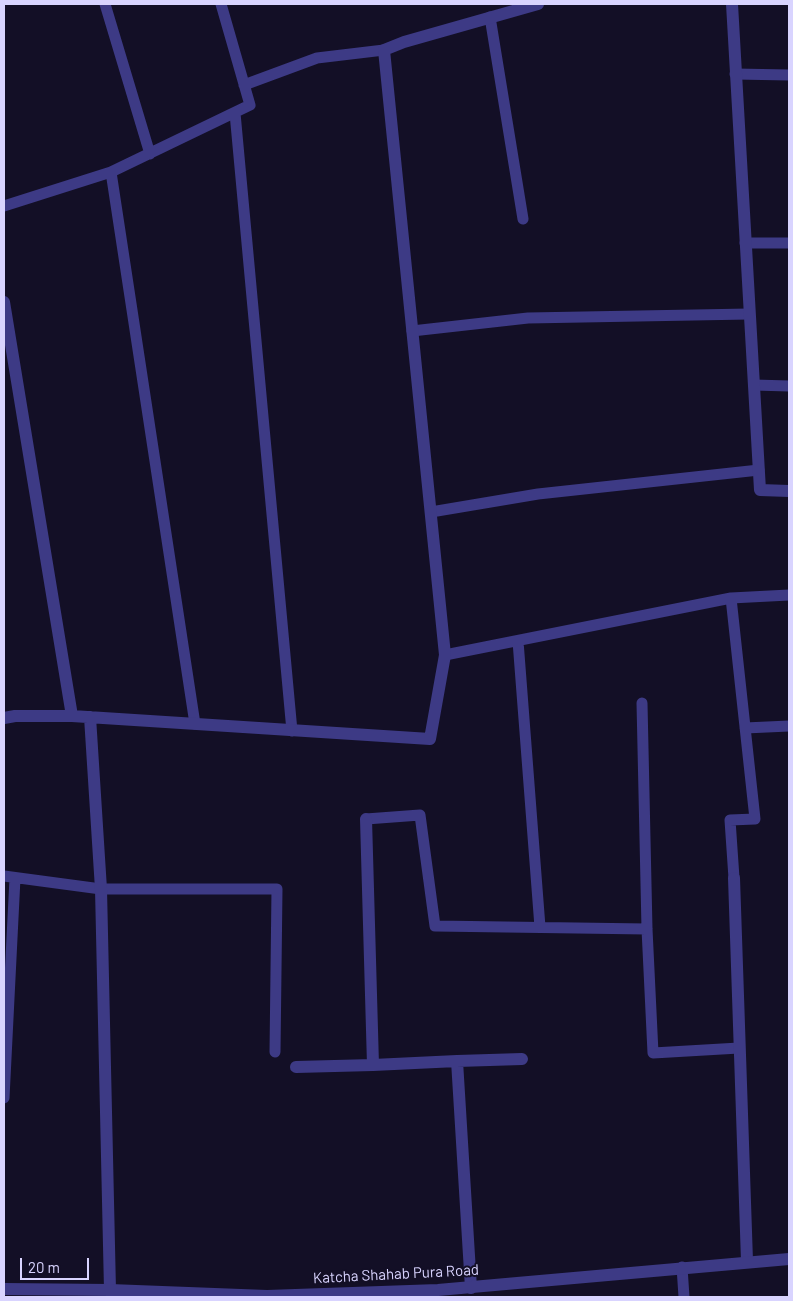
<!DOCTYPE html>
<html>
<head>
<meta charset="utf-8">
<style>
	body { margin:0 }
	#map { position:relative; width:793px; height:1301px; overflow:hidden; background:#130f26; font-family:Barlow,sans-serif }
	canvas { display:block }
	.frame { position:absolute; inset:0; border:5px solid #d9d4ff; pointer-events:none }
	.scale { position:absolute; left:20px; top:1258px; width:69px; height:22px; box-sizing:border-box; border:2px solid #d9d4ff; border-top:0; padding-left:6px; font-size:15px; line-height:18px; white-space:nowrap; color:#d9d4ff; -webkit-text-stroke:4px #130f26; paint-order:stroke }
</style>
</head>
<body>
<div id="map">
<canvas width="793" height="1301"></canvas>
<div class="frame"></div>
<div class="scale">20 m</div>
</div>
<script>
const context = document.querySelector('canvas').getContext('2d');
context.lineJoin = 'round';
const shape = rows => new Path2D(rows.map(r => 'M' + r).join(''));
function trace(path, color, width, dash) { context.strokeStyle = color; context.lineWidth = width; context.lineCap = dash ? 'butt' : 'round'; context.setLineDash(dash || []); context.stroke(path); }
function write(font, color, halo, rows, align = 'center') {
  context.font = font + ' Barlow,sans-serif'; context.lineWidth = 4; context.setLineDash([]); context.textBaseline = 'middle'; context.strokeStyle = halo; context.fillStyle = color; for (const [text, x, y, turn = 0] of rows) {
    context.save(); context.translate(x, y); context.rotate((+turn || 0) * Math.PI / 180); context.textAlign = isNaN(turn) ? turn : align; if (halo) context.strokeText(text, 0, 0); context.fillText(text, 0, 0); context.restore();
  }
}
const service = shape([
	[105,4,150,154],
	[490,17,523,219],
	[735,74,789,75],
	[244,85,317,58,384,50],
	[235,113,292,731],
	[111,172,195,724],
	[4,206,111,172,250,105,221,4],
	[745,243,789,243],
	[412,331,528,318,749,314],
	[754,385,789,386],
	[431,512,538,494,759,470],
	[731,598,755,819,730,820,734,878],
	[518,641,540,927],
	[445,655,731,598,789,595],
	[642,703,647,929,653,1053,739,1048],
	[745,728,789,726],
	[366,819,420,815,435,926,647,929],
	[4,876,101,889,277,889,275,1052],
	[4,1098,15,878],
	[682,1267,684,1297]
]);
const minor = shape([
	[732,4,760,490,789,491],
	[4,302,72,716],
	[90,717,101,889,110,1290],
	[4,718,15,716,72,716,430,739,445,655,384,50,404,42,538,4],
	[366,819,373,1065,457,1061,471,1288],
	[734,878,747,1261],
	[457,1061,522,1059],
	[296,1067,373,1065]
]);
const tertiary = shape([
	[4,1289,110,1290,267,1296,438,1290,789,1259]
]);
const streetNames = [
	["Katcha Shahab Pura Road",396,1274,-3]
];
trace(service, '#3d3a85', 11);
trace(minor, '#3d3a85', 12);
trace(tertiary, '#3d3a85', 12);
write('15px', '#d9d4ff', '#130f26', streetNames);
</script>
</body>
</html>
